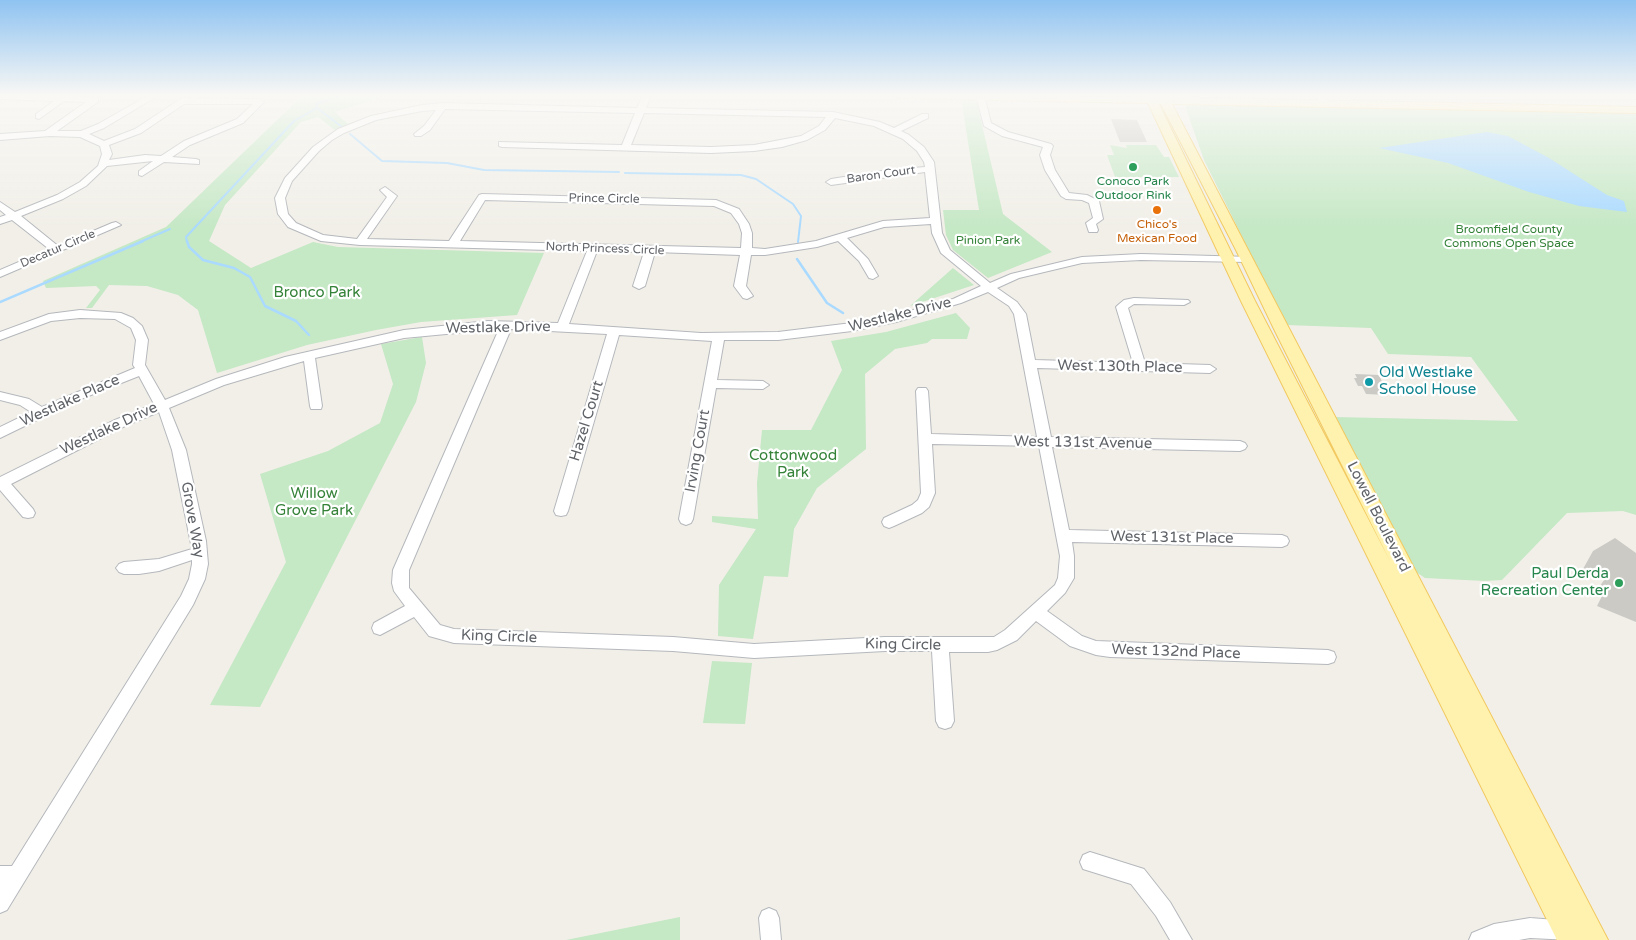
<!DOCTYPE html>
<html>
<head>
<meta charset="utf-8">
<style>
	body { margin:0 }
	canvas { display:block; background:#f1efe8 }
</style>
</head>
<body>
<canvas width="1636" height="940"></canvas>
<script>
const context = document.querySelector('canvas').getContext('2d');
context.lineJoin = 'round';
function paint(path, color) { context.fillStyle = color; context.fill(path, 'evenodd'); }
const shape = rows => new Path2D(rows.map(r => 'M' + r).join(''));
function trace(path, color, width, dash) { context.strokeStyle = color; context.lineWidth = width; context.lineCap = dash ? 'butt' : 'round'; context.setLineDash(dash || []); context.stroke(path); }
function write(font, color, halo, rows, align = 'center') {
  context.font = font + ' "Varela Round",sans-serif'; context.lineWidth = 4.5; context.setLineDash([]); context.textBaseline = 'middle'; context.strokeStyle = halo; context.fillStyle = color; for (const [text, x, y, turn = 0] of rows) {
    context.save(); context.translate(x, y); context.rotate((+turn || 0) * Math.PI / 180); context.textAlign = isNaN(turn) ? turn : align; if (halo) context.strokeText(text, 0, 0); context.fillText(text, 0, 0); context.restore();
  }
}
const green = shape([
	[303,95,389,95,335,112,348,124,336,131,318,117,301,122,225,205,209,241,251,268,313,242,338,247,544,253,517,315,421,322,376,330,307,345,217,373,198,310,178,295,147,286,109,285,92,308,86,308,100,290,96,286,46,288,43,281,166,227],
	[961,99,976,99,1003,214,1052,252,988,278,953,250,946,235,943,210,979,210],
	[1188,105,1636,113,1636,515,1623,511,1567,513,1502,580,1485,581,1425,578,1413,570,1333,417,1518,421,1471,357,1388,354,1371,328,1286,325,1204,160,1185,106],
	[1110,145,1127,148,1126,145,1156,145,1164,157,1169,157,1179,177,1115,177,1107,155,1114,155],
	[953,268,974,285,910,306],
	[956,313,970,328,967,339,932,339,927,343,895,349,865,374,866,449,817,488,794,529,788,577,764,576,753,639,718,636,719,585,756,529,712,522,712,516,758,519,757,483,762,430,811,430,842,370,831,341,886,332],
	[422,337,426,363,416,402,260,707,210,705,286,562,260,474,328,451,380,423,393,384,381,344],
	[712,661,752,663,745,724,703,723],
	[680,917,680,940,566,940]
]);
const water = shape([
	[1487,132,1508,136,1549,158,1607,195,1624,201,1627,212,1579,206,1529,192,1448,163,1379,148]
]);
const streamFar1 = shape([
	[342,95,316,104,317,108,342,127],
	[350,134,382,161,447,163,484,170,619,172],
	[625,173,741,175,756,179,793,204,801,216,798,242],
	[140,242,170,229],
	[187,242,186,237,294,121,317,108]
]);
const stream = shape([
	[187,241,189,247,203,260,234,268,250,277,265,306,296,321,309,335],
	[797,259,827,303,843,313],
	[0,302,143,241]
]);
const building = shape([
	[1111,119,1137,120,1147,142,1120,142],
	[1355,374,1379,375,1388,395,1366,394,1362,386,1358,386,1354,378,1357,378],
	[1615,538,1636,553,1636,622,1597,606,1606,588,1600,586,1604,580,1583,569,1593,551]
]);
const minor = shape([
	[0,95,63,95,98,98,98,102,57,131,81,131,98,124,149,95,159,95,104,128,89,134,104,141,135,129,182,98,260,99,264,102,243,123,190,145,172,157,196,159,199,160,199,164,164,162,142,176,139,175,139,171,153,161,107,166,86,186,63,199,21,216,58,246,112,223,116,222,121,225,0,277,0,270,49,249,12,220,0,224,0,217,6,215,0,210,0,202,15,212,57,195,80,182,98,166,102,154,100,146,80,137,50,136,0,140,0,134,45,131,86,102,64,101,39,119,36,118,36,114,54,101,0,99,0,95],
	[184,104,253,104,237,119,184,141,161,156,145,155,109,160,112,154,109,145,141,133,184,104],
	[643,95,651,95,646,108,833,112,880,122,894,128,922,114,928,114,928,118,901,131,909,135,924,147,934,162,942,233,950,250,990,283,1011,274,1082,257,1141,254,1251,257,1252,259,1247,262,1141,260,1082,263,1019,278,997,288,1017,302,1026,314,1035,360,1133,363,1116,307,1118,305,1124,300,1134,298,1188,300,1190,302,1184,305,1134,304,1128,308,1145,363,1210,365,1216,369,1210,373,1037,368,1051,437,1240,441,1245,443,1247,446,1245,449,1240,451,1052,447,1069,530,1282,535,1287,537,1289,541,1287,545,1282,547,1072,542,1074,556,1074,578,1065,593,1047,611,1082,636,1096,641,1328,650,1334,652,1336,657,1334,662,1328,664,1110,657,1096,655,1070,646,1036,621,1017,640,997,650,988,652,949,652,954,721,951,727,945,729,939,727,936,721,932,651,885,651,754,658,673,651,454,643,429,636,414,617,380,635,374,633,372,628,374,623,405,606,394,591,392,583,393,570,499,329,404,338,315,358,322,406,321,409,311,409,310,406,304,361,224,385,169,408,186,450,206,541,208,564,205,579,193,605,7,910,0,913,0,866,12,866,181,596,189,579,192,564,192,560,159,571,139,574,124,574,119,572,116,568,119,564,124,562,159,559,192,549,172,450,159,412,125,426,11,484,33,509,35,513,33,517,28,518,23,517,0,490,0,477,115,420,154,404,139,376,76,401,0,438,0,427,31,412,20,405,0,400,0,392,29,399,42,407,135,368,133,365,136,340,131,328,115,319,80,318,51,321,0,340,0,332,49,314,80,310,121,313,133,318,142,326,148,340,145,365,165,400,216,379,285,357,404,330,488,321,558,323,587,251,360,245,321,241,288,227,278,214,275,198,285,178,313,147,338,129,371,116,422,105,443,103,637,108,643,95],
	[445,109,635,113,622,145,499,142,499,146,502,147,711,153,754,151,782,147,807,140,825,130,835,118,874,126,903,139,917,151,924,162,925,167,888,170,831,179,826,182,831,185,925,172,930,218,883,221,816,241,765,249,752,248,752,233,749,224,739,209,716,200,482,194,479,195,449,241,367,239,397,196,385,187,380,190,387,197,357,239,323,235,296,223,288,214,285,198,292,181,319,151,332,140,344,133,376,120,422,111,436,110,424,126,414,134,415,136,421,136,430,130,445,109],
	[644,113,826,117,819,126,801,136,754,145,711,147,631,145,644,113],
	[485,200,714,206,731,213,739,224,742,233,741,248,460,241,485,200],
	[931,224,932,233,941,253,981,286,953,299,895,315,852,323,778,332,701,333,569,324,597,251,644,252,633,286,639,289,645,286,655,252,740,255,734,286,743,298,747,299,753,296,746,286,751,255,765,255,817,247,838,241,859,261,869,278,873,279,878,276,868,259,847,238,884,227,931,224],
	[988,292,1009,306,1014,314,1037,437,931,434,928,391,926,388,918,388,916,391,921,493,918,500,912,505,884,518,882,522,884,526,889,528,894,526,922,513,929,507,935,493,932,444,1039,446,1060,556,1058,578,1055,585,1005,630,994,637,885,637,754,644,673,637,454,629,440,625,409,588,409,570,511,329,607,334,554,511,556,515,561,516,566,515,568,511,619,335,712,341,679,519,681,523,686,525,691,523,693,519,716,388,763,389,769,385,763,381,717,380,724,340,778,340,852,331,896,322,961,303,988,292],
	[976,95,984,95,991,123,1008,132,1051,144,1053,146,1050,155,1055,170,1069,193,1087,195,1099,201,1103,219,1096,224,1098,230,1097,232,1089,232,1086,223,1093,218,1089,203,1082,200,1066,199,1061,196,1045,170,1040,155,1043,147,1002,136,984,126,976,95],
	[1315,95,1323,95,1330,104,1323,106,1315,95],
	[1090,852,1144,869,1170,902,1192,940,1170,940,1156,916,1131,884,1083,869,1080,862,1083,855,1090,852],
	[769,908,776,911,779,918,781,940,761,940,759,918,762,911,769,908],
	[1530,918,1569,921,1576,924,1579,931,1576,938,1572,940,1530,938,1519,940,1469,940,1472,933,1494,924,1530,918]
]);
const major = shape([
	[893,95,1145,97,1144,95,1154,95,1158,97,1157,95,1167,95,1169,97,1636,107,1636,113,1172,104,1608,940,1557,940,1241,301,1148,103,898,98,893,95],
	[1159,104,1161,104,1236,250,1275,331,1391,563,1255,301,1159,104]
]);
const markers = [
	[1133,167,5,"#2e9e5b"],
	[1157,210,5,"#e8710a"],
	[1369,382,5,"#0f9aa8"],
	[1619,583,5,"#2e9e5b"]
];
const farStreetnames = [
	["Baron Court",881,175,-8],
	["Prince Circle",604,199,1],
	["Decatur Circle",58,249,-23],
	["North Princess Circle",605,249,2]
];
const farLeisurenames = [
	["Conoco Park",1133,182],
	["Outdoor Rink",1133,196]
];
const farFoodnames = [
	["Chico's",1157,225],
	["Mexican Food",1157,239]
];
const farParknames = [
	["Broomfield County",1509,230],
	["Commons Open Space",1509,244],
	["Pinion Park",988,241]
];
const parkNames = [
	["Bronco Park",317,293],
	["Cottonwood",793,456],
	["Park",793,473],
	["Willow",314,494],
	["Grove Park",314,511]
];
const streetNames = [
	["Westlake Drive",900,315,-14],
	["Westlake Drive",498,328,-1],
	["West 130th Place",1120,367,1],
	["Westlake Place",70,401,-24],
	["Hazel Court",587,421,-73],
	["Westlake Drive",109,429,-25],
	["West 131st Avenue",1083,443,1],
	["Irving Court",698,451,-80],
	["Lowell Boulevard",1378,517,63],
	["Grove Way",192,520,80],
	["West 131st Place",1172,538,1],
	["King Circle",499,637,2],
	["King Circle",903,645,1],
	["West 132nd Place",1176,652,2]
];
const cultureNames = [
	["Old Westlake",1379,373],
	["School House",1379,390]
];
const leisureNames = [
	["Paul Derda",1609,574],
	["Recreation Center",1609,591]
];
paint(green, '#c5e8c5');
paint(water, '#aadaff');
trace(streamFar1, '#aadaff', 2);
trace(stream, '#aadaff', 2.5);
paint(building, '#cccac5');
trace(minor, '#b5b8bc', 2);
trace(major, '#f2c960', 2);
paint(minor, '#fff');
paint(major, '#fff2af');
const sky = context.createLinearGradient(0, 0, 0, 227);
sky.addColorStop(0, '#8fc3f1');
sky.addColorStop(0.42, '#f9f8f5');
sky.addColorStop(1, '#f9f8f500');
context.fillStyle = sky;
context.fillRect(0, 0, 1636, 227);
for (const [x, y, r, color] of markers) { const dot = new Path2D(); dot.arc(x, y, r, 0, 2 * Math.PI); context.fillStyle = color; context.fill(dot); trace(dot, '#fff', 2); }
write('12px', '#5f6368', '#fff', farStreetnames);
write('12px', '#27864d', '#fff', farLeisurenames);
write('12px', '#c56008', '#fff', farFoodnames);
write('12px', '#348238', '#fff', farParknames);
write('15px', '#348238', '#fff', parkNames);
write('15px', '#5f6368', '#fff', streetNames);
write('15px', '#0d838f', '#fff', cultureNames, 'left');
write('15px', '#27864d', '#fff', leisureNames, 'right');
</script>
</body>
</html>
